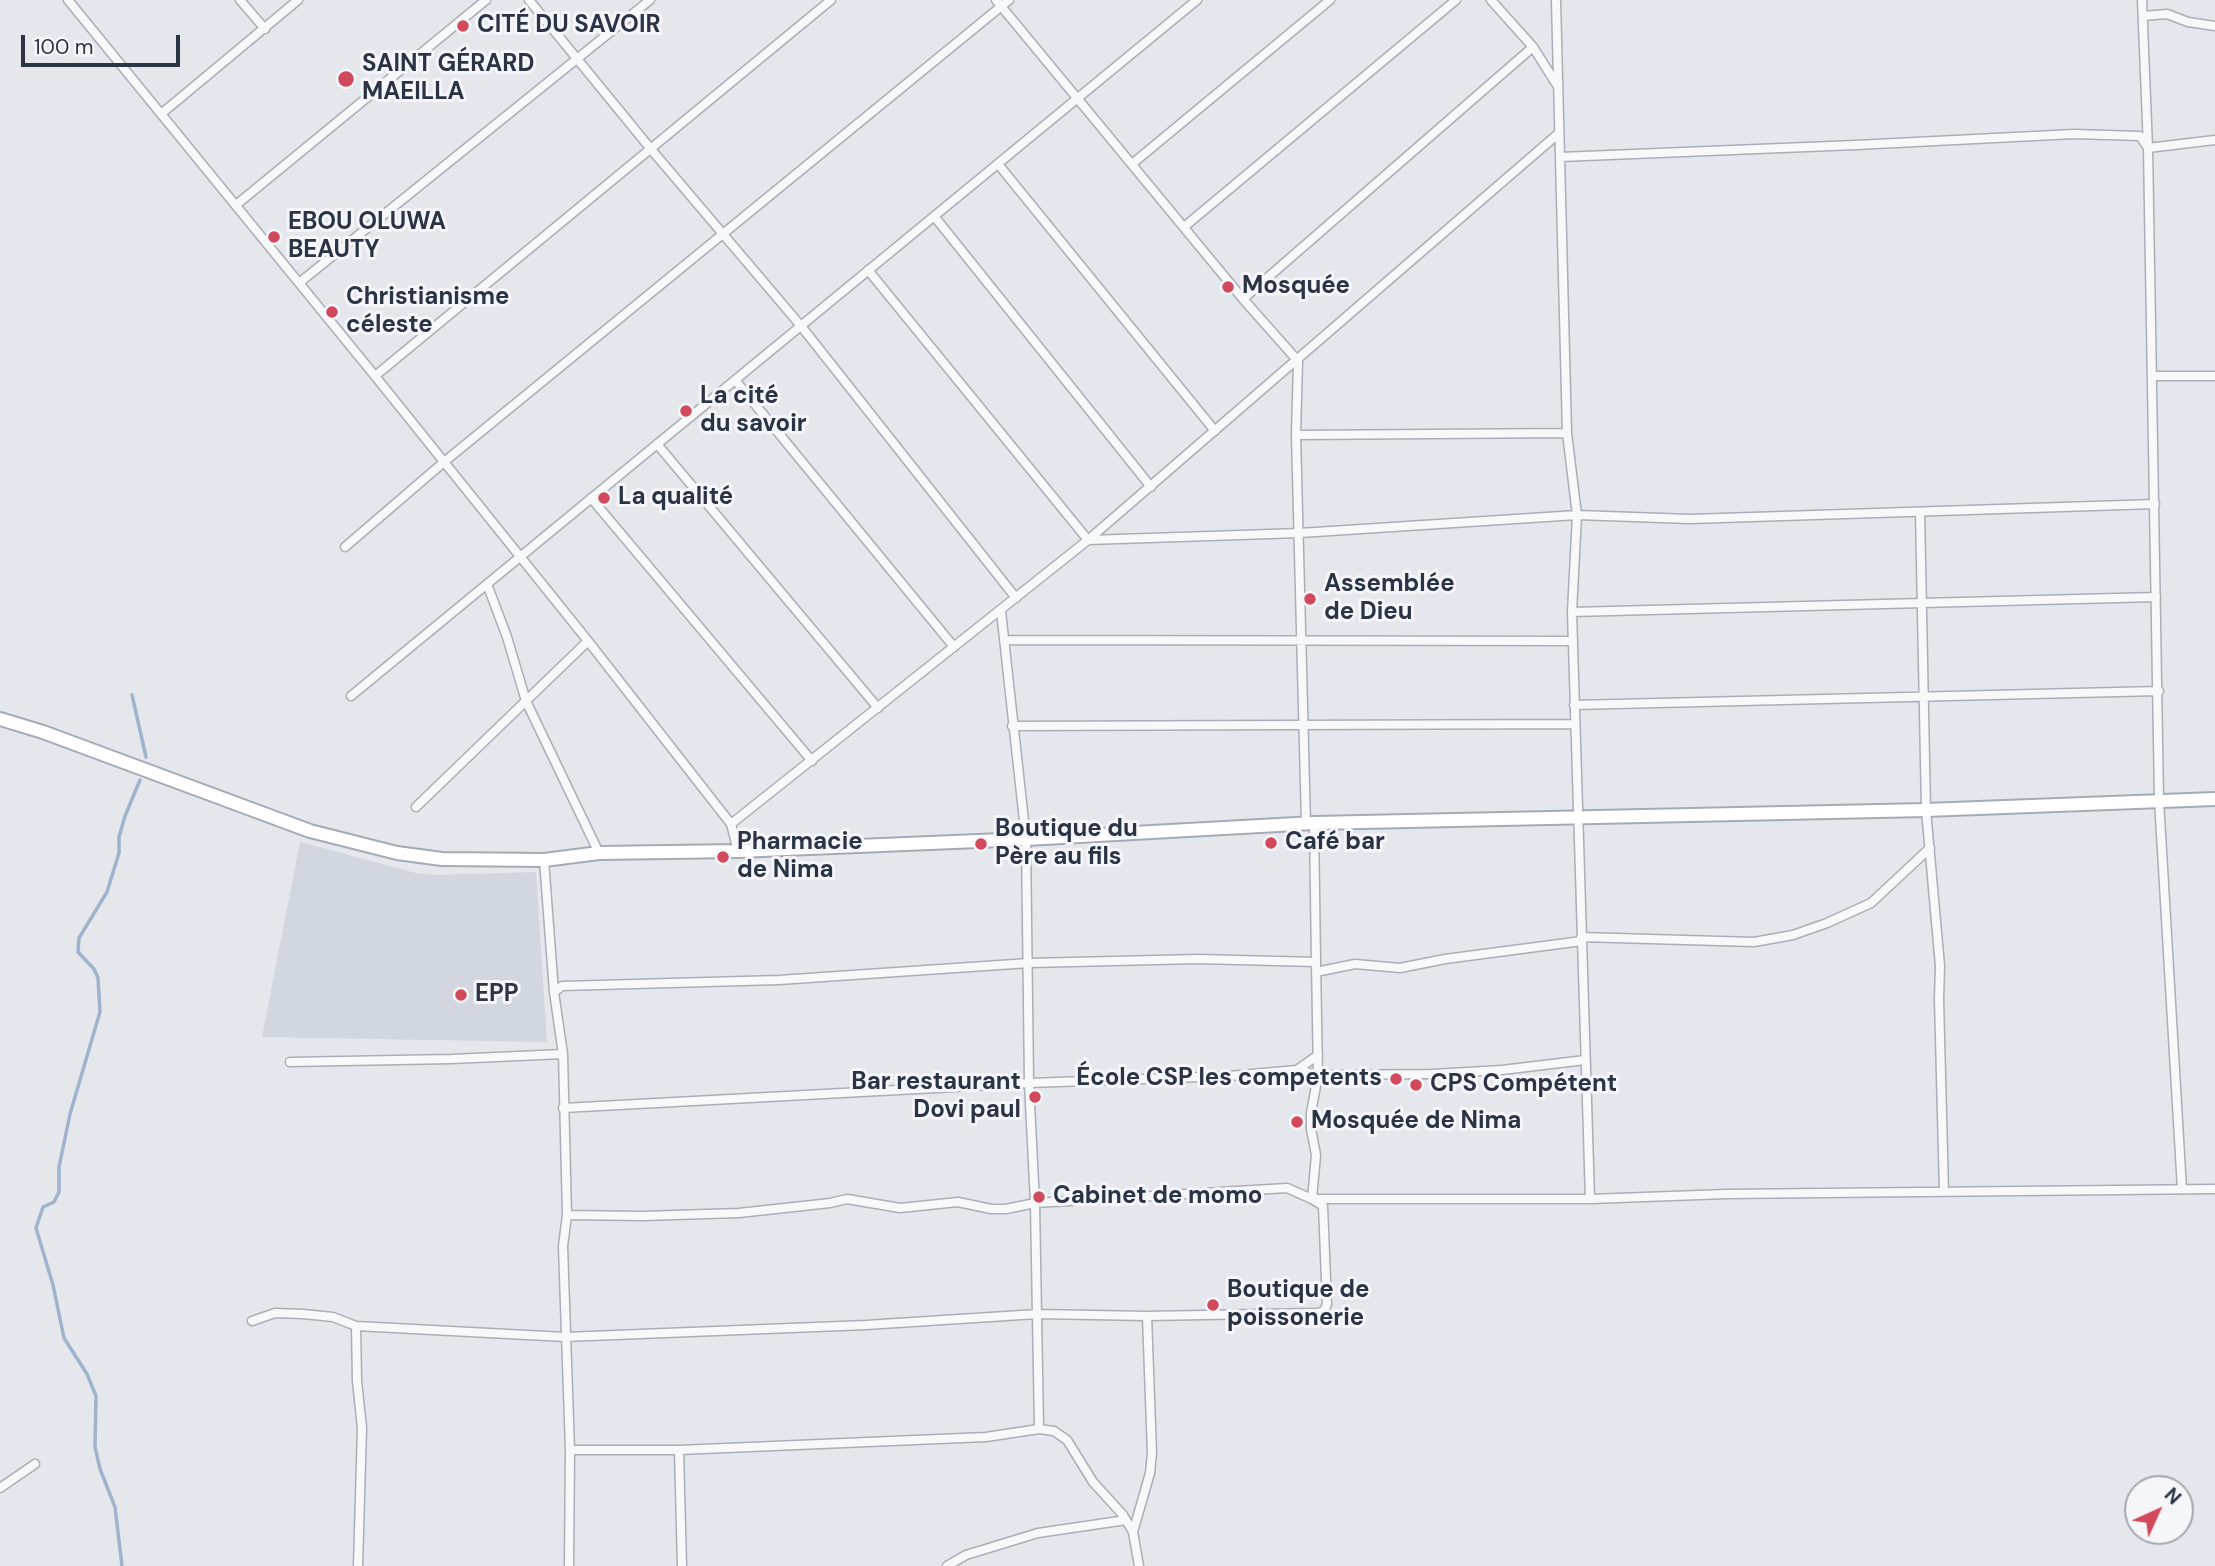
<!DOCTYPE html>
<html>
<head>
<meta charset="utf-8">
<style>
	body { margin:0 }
	#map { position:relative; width:2215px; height:1566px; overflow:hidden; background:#e4e7ec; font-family:"DM Sans",sans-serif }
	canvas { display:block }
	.north { position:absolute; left:2124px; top:1475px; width:70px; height:70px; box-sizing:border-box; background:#f4f6f9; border:2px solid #a4a8b1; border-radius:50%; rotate:45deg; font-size:19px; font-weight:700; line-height:28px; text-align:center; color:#2b3445 }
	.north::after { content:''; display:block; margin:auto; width:24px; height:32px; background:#d1495b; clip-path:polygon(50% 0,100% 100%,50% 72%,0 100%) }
	.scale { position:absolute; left:21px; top:35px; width:159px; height:32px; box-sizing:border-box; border:4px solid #2b3445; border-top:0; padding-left:9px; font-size:21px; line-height:24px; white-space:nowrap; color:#2b3445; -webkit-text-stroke:5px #f4f6f9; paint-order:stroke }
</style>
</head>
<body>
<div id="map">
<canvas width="2215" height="1566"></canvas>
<div class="north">N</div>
<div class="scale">100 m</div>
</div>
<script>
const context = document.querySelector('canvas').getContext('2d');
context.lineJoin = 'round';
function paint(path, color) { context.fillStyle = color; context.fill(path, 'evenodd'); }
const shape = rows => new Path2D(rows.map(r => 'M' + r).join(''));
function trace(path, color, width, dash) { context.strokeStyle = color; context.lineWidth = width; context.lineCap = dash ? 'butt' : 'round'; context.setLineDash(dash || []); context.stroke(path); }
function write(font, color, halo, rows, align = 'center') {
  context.font = font + ' "DM Sans",sans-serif'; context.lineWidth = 6; context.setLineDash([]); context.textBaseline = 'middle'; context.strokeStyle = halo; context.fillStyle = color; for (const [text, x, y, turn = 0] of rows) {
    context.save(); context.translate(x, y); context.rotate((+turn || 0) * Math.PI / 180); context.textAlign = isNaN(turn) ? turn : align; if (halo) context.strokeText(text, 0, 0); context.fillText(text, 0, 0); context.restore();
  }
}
const built = shape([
	[300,842,416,873,433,875,536,872,547,1042,262,1037]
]);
const stream = shape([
	[132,695,146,757],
	[122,1566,115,1507,100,1469,95,1447,96,1396,87,1374,64,1338,53,1285,36,1228,43,1207,54,1202,59,1192,59,1167,70,1114,100,1012,98,978,94,969,78,952,79,938,107,892,119,853,119,837,125,816,140,780]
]);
const street = shape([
	[68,0,375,376,588,641,731,824,738,851],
	[240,0,265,29],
	[529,0,650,148,801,326,1016,598],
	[996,0,1243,299,1298,361,1296,435,1306,824],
	[1491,0,1533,47,1557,85],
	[1556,0,1567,433,1577,515,1572,612,1590,1199],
	[2142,0,2148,148,2159,800,2182,1189],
	[2143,16,2167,14,2188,22,2215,26],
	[161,114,298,0],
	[1560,157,1856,145,2074,134,2140,136,2148,148,2215,140],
	[998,164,1215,431],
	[1132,164,1330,0],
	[236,205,486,0],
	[934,216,1151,487],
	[1184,227,1456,0],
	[868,270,1088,540,1300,533,1577,515,1690,519,2155,504],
	[299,283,650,0],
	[1243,299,1533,47],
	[375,376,831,0],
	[2152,376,2215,376],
	[735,380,954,647],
	[1296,435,1567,433],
	[657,444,878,708],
	[591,498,812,761],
	[1920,512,1926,810,1940,966,1939,999,1944,1192],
	[345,547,444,462,1009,0],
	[487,584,507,637,526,701,599,853],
	[1001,611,1026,839,1029,1083,1035,1203,1039,1429],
	[1572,612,2156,597],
	[1004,640,1573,641],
	[351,696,1197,0],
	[1574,705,2159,691],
	[1012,726,1575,724],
	[416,807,588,641],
	[731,824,1088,540,1559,133],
	[544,860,554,992,563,1054,567,1215,563,1246,570,1450,569,1566],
	[1581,937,1754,942,1793,935,1827,923,1871,903,1930,848],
	[1316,962,1318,1075,1432,1074,1502,1070,1585,1060],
	[1316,972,1355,964,1400,968,1445,959,1582,941],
	[554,992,562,986,779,980,1029,963,1198,959,1316,962,1314,823],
	[290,1062,451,1059,563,1054],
	[1297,1070,1318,1055],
	[563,1108,1029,1083,1229,1076,1297,1070,1318,1075,1311,1113,1311,1129,1316,1155,1312,1199,1590,1199,1726,1194,2215,1189],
	[252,1321,275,1313,303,1314,333,1317,356,1326,565,1337,866,1325,1037,1314,1147,1316,1317,1313,1324,1311,1327,1304,1323,1206,1312,1199,1287,1188,1035,1203,1006,1209,991,1209,958,1202,900,1208,847,1199,830,1203,739,1213,643,1216,567,1215],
	[356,1326,357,1381,362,1428,358,1566],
	[570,1450,679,1450,986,1437,1039,1429,1054,1431,1067,1440,1093,1482,1123,1515,1133,1532,1139,1566],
	[679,1450,682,1566],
	[0,1488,35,1464],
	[1133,1532,1150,1473,1152,1453,1147,1316],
	[947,1566,966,1555,1038,1533,1126,1520]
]);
const primary = shape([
	[0,719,43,732,310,831,397,853,442,859,544,860,599,853,738,851,1026,839,1314,823,1926,810,2215,799]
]);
const markers = [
	[463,26,7,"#d1495b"],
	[346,79,9,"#d1495b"],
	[274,237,7,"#d1495b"],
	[1228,287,7,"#d1495b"],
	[332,312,7,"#d1495b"],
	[686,411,7,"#d1495b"],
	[604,498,7,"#d1495b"],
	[1310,599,7,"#d1495b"],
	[1271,843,7,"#d1495b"],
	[981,844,7,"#d1495b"],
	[723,857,7,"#d1495b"],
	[461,995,7,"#d1495b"],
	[1396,1079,7,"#d1495b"],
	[1416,1085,7,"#d1495b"],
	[1035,1097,7,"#d1495b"],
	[1297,1122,7,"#d1495b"],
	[1039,1197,7,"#d1495b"],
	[1213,1305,7,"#d1495b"]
];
const poiNames = [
	["CITÉ DU SAVOIR",477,26],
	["SAINT GÉRARD",362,65],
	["MAEILLA",362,93],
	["EBOU OLUWA",288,223],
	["BEAUTY",288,251],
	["Mosquée",1242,287],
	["Christianisme",346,298],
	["céleste",346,326],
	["La cité",700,397],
	["du savoir",700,425],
	["La qualité",618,498],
	["Assemblée",1324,585],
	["de Dieu",1324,613],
	["Boutique du",995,830],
	["Père au fils",995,858],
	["Pharmacie",737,843],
	["de Nima",737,871],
	["Café bar",1285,843],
	["EPP",475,995],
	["École CSP les competents",1382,1079,"right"],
	["Bar restaurant",1021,1083,"right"],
	["Dovi paul",1021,1111,"right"],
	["CPS Compétent",1430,1085],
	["Mosquée de Nima",1311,1122],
	["Cabinet de momo",1053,1197],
	["Boutique de",1227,1291],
	["poissonerie",1227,1319]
];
paint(built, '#d2d6de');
trace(stream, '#9fb4cc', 3.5);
trace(street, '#a9aeb7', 11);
trace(primary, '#a3abb8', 16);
trace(street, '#f7f8fa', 8);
trace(primary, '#fff', 12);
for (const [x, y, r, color] of markers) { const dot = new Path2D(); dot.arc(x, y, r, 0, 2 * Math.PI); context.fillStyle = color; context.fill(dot); trace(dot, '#f4f6f9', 2.5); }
write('bold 24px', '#2b3445', '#f4f6f9', poiNames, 'left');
</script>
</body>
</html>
